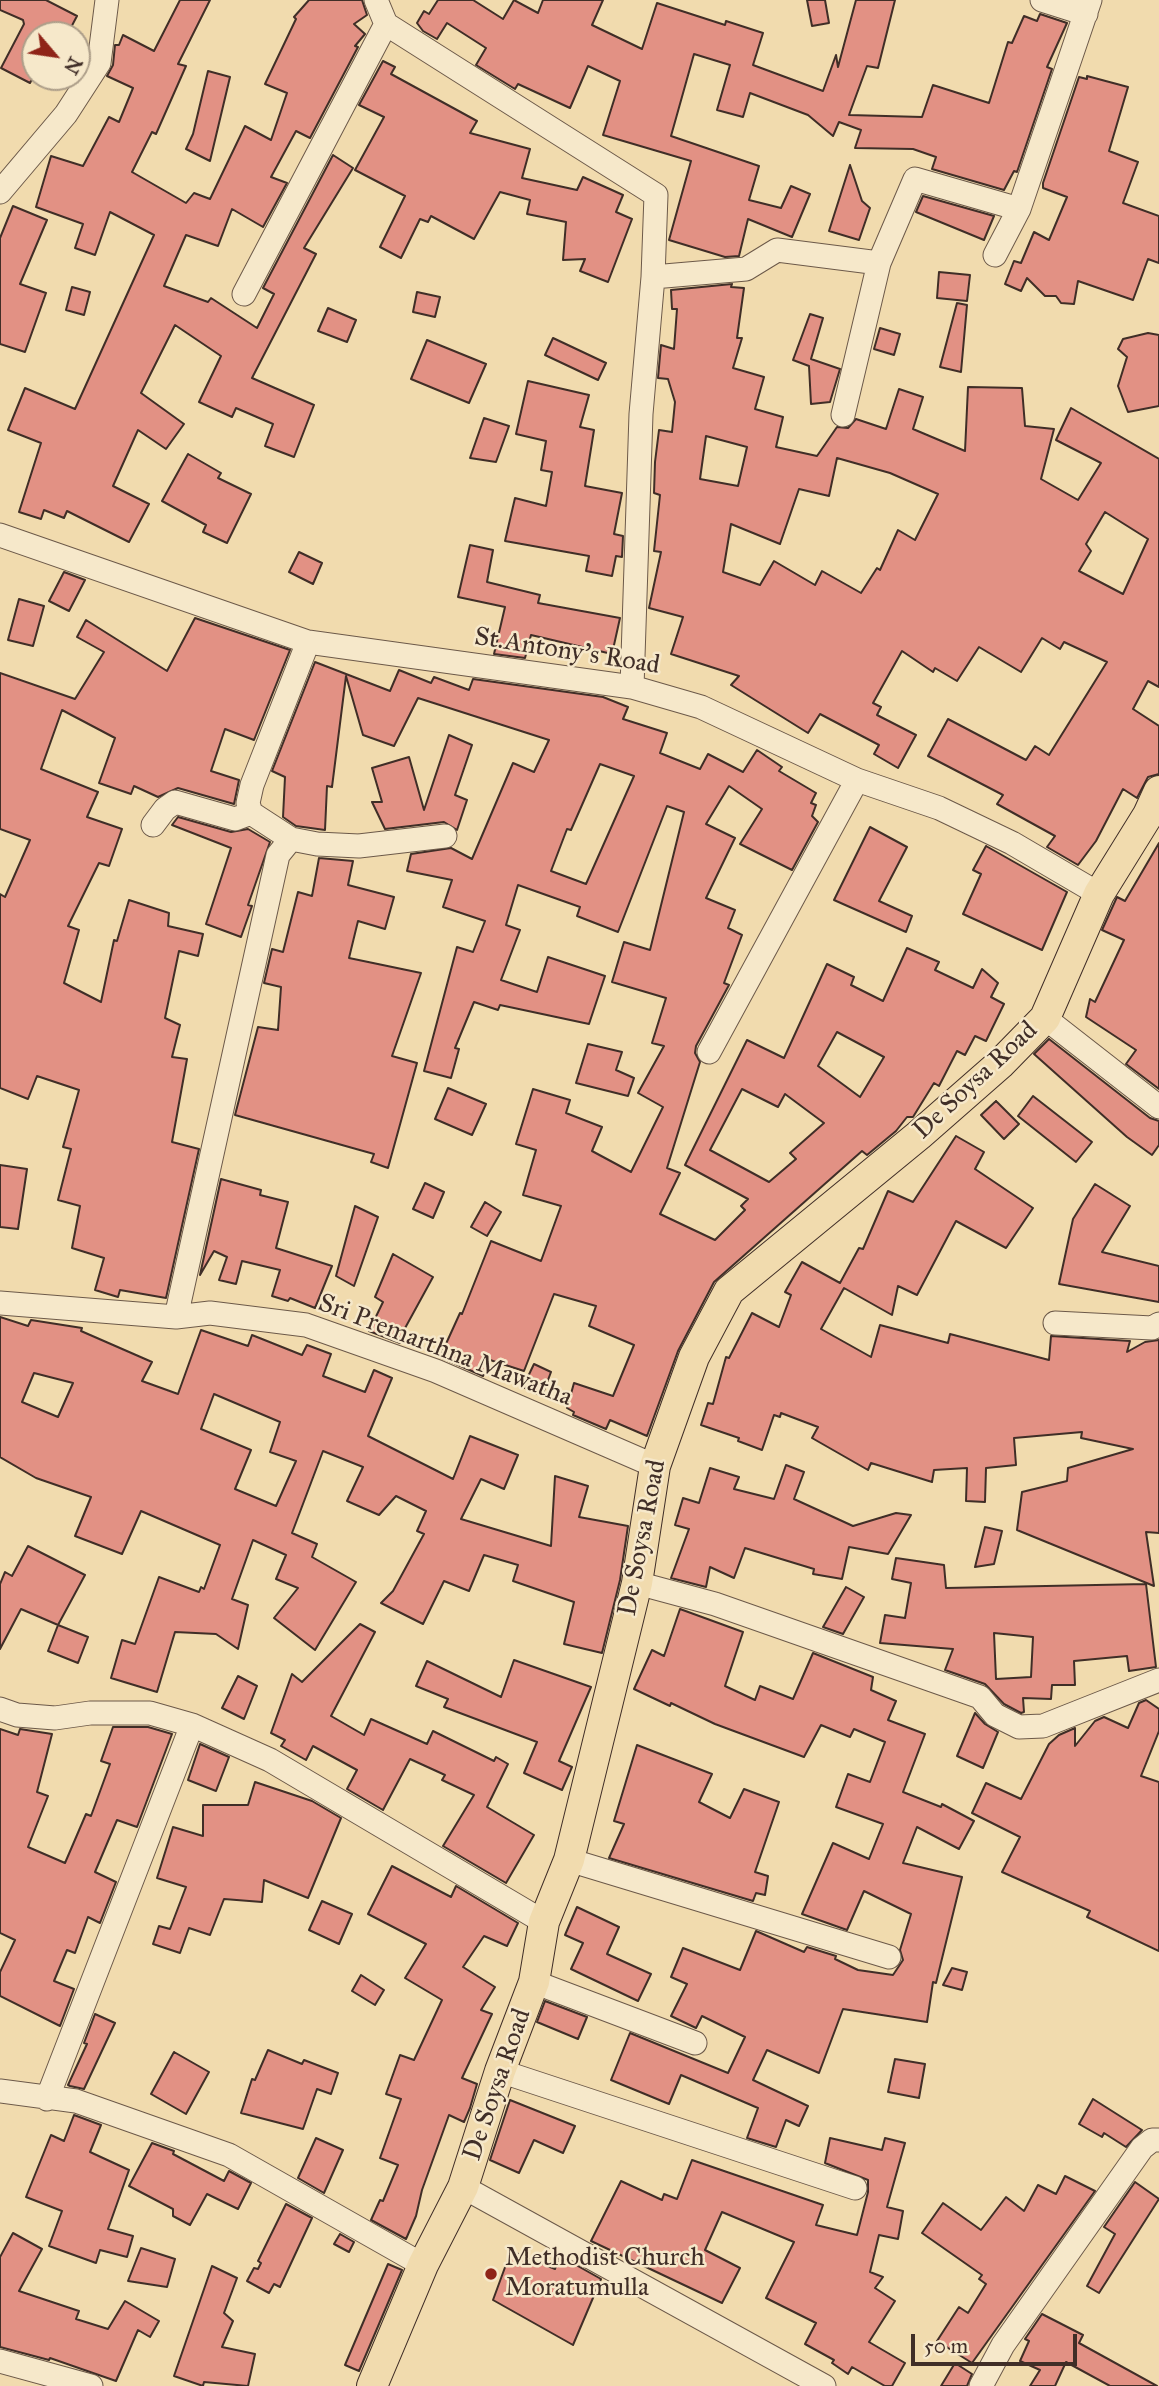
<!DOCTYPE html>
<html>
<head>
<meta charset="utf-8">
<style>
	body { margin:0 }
	#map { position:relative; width:1159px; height:2386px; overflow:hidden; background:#f1dbae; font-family:"IM FELL Great Primer",serif }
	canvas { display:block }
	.north { position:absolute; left:21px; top:21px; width:70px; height:70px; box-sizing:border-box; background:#f6e8ca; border:2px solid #ad9e89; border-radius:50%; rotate:119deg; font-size:19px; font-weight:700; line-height:28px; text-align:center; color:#402e27 }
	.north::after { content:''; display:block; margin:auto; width:24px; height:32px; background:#8f2418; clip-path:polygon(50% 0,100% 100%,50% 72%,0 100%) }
	.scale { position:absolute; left:911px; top:2334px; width:166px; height:32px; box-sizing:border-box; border:4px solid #402e27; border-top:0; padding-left:9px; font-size:21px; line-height:24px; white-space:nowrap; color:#402e27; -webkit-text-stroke:5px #f6e8ca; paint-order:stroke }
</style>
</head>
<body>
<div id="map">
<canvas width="1159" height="2386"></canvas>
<div class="north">N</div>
<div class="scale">50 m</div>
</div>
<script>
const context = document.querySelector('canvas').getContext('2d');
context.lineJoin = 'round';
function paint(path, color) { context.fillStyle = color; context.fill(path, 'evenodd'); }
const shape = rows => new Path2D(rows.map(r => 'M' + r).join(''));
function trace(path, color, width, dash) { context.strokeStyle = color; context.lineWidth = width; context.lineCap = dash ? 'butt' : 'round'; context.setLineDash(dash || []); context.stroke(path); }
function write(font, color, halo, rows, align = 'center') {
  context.font = font + ' "IM FELL Great Primer",serif'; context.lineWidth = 5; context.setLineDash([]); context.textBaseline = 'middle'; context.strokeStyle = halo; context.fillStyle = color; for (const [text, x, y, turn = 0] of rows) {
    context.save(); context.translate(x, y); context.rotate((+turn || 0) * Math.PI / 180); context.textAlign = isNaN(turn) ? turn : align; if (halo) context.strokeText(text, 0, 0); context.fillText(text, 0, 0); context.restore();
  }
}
const building = shape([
	[0,0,46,0,77,16,67,35,35,35,35,74,30,83,1,68,24,24,23,20,0,10,0,0],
	[180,0,210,0,178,64,186,66,156,134,152,132,132,172,186,203,194,193,210,199,245,126,271,140,287,93,265,84,296,19,294,17,309,0,362,0,367,15,354,24,365,34,355,46,358,47,310,138,296,131,271,177,287,183,263,227,232,209,218,246,186,235,164,286,208,302,211,298,257,328,274,294,263,288,333,155,353,168,304,248,316,254,252,378,314,405,294,457,265,446,273,424,236,408,232,417,199,402,221,356,175,325,141,393,184,424,166,449,138,430,113,486,149,504,129,542,67,511,64,518,44,510,41,519,19,512,41,443,8,430,25,388,75,409,154,235,110,212,95,255,75,248,83,224,36,207,51,156,83,166,109,117,119,122,133,88,107,76,113,65,115,45,119,45,123,35,154,51,180,0],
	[438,0,473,0,503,19,514,0,538,13,543,0,603,0,592,25,642,49,657,3,725,25,726,21,763,33,753,65,823,91,836,55,838,67,856,0,895,0,878,68,867,66,849,115,922,117,933,85,989,103,1008,42,1012,43,1024,16,1037,21,1040,14,1067,23,1047,67,1052,69,1017,172,1014,171,1004,190,932,169,936,157,913,149,855,148,861,130,839,122,833,136,808,115,750,93,743,117,717,110,730,65,694,54,671,136,759,166,749,200,781,208,791,186,810,194,792,237,748,219,739,256,725,257,669,240,691,161,603,135,620,81,588,66,570,108,518,84,515,89,476,65,486,48,447,23,437,39,423,31,417,23,424,11,429,14,438,0],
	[807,0,825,0,829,23,812,26,807,0],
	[77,46,87,46,86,58,77,71,77,46],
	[383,61,395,67,391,74,477,121,470,133,530,149,522,178,577,190,583,177,623,195,616,212,632,219,608,282,580,271,585,259,563,260,566,222,527,214,530,200,500,192,474,239,431,216,428,222,420,219,401,258,380,247,405,196,355,170,384,117,359,105,383,61],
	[208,71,230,77,210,161,186,149,193,134,208,71],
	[1087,76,1128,87,1109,151,1138,162,1123,203,1159,216,1159,263,1148,259,1133,300,1078,281,1074,304,1061,303,1056,296,1045,296,1027,278,1021,291,1005,284,1014,261,1021,263,1034,232,1049,240,1067,197,1043,188,1043,183,1079,77,1087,79,1087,76],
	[850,165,862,201,870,208,859,240,829,231,850,165],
	[923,196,994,216,984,240,916,212,923,196],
	[13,206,47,220,20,284,46,293,25,352,0,344,0,238,13,206],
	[939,272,970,275,967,301,937,298,939,272],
	[732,284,731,287,744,288,737,338,742,338,733,368,764,377,755,409,783,417,776,447,817,456,837,427,848,428,856,419,886,429,899,389,923,397,913,429,965,451,968,387,1022,388,1025,426,1054,429,1041,479,1078,500,1101,463,1056,440,1071,408,1159,459,1159,687,1148,681,1133,709,1159,726,1159,774,1148,777,1137,798,1123,789,1096,841,1078,865,1047,847,1055,836,997,804,1003,795,928,756,948,719,1026,760,1035,746,1049,755,1107,662,1064,642,1060,649,1042,638,1021,672,979,647,957,681,935,668,933,672,902,651,873,703,881,707,877,715,916,735,898,768,874,754,879,745,820,714,808,733,731,685,739,676,671,654,683,617,649,608,661,552,654,551,660,495,654,493,655,462,659,430,672,432,675,402,668,379,658,378,661,345,674,349,677,309,672,309,671,290,732,284],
	[706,436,747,447,738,486,700,479,706,436],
	[837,458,890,473,938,494,915,540,898,530,880,570,877,568,861,593,822,571,815,585,774,561,760,585,723,572,731,524,780,544,799,489,829,496,837,458],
	[1105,512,1148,539,1123,594,1079,571,1091,551,1086,544,1105,512],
	[72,287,90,292,84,315,66,310,72,287],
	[417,292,440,297,435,317,413,312,417,292],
	[957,303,967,305,961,372,940,367,957,303],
	[328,308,356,320,347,342,318,331,328,308],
	[810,314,823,318,811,359,840,369,830,402,811,404,809,366,793,360,810,314],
	[880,328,900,334,894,355,874,349,880,328],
	[1148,333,1159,335,1159,406,1128,412,1118,386,1127,357,1118,349,1123,339,1148,333],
	[553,338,606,363,598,380,545,355,553,338],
	[427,340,486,364,469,403,411,379,427,340],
	[528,381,589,395,580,427,594,430,585,486,622,493,614,534,623,536,622,557,616,556,612,576,586,571,589,556,505,541,515,498,546,506,552,472,541,470,546,441,516,434,528,381],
	[484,418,509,426,496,462,470,458,484,418],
	[188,454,221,473,218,478,251,494,227,543,203,532,206,525,162,501,188,454],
	[470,545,493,550,487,582,540,595,538,603,620,618,612,654,531,635,525,658,494,654,505,607,458,597,470,545],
	[299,552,322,563,313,584,289,572,299,552],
	[64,572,85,580,69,611,49,601,64,572],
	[19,599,44,606,33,646,8,640,19,599],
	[195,618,290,650,254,740,225,729,211,771,239,780,234,804,178,788,158,797,134,786,131,794,99,783,115,738,62,710,41,769,98,792,87,817,122,829,109,866,99,863,68,926,79,930,64,983,101,1002,114,940,117,941,129,900,169,913,168,926,203,934,198,956,179,951,165,1018,180,1025,172,1057,187,1059,172,1142,199,1149,166,1298,120,1290,118,1297,95,1290,104,1258,72,1248,80,1206,58,1200,71,1149,63,1147,79,1090,37,1076,28,1099,0,1088,0,894,5,897,30,840,0,829,0,673,75,699,104,652,77,637,86,620,167,671,195,618],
	[315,662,390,691,399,670,431,683,434,677,469,690,473,679,603,697,628,707,623,719,667,733,660,753,700,769,708,754,743,772,757,750,782,767,779,771,816,793,811,803,816,805,812,816,818,822,792,870,740,844,762,809,729,786,706,824,735,838,706,898,735,910,728,928,742,935,724,983,729,985,696,1046,695,1053,700,1062,667,1168,680,1173,660,1214,715,1240,745,1210,741,1206,748,1199,685,1165,747,1040,784,1058,827,964,854,977,851,985,883,1001,907,948,939,962,935,970,973,988,982,969,998,983,991,997,1004,1004,986,1041,975,1036,965,1055,957,1051,939,1086,934,1083,913,1117,907,1117,896,1131,867,1155,862,1151,714,1282,678,1351,647,1436,610,1420,606,1429,573,1415,574,1412,567,1408,574,1383,613,1396,634,1345,589,1326,596,1306,554,1294,524,1371,490,1360,483,1376,440,1357,460,1313,462,1314,491,1241,541,1261,561,1206,523,1195,536,1150,516,1144,533,1089,570,1100,566,1113,602,1127,592,1151,631,1172,663,1107,638,1093,664,1046,652,1043,666,998,612,982,624,942,650,950,684,812,667,806,618,932,577,916,580,907,518,885,506,925,520,930,501,980,537,992,548,957,605,976,589,1024,500,1005,498,1010,474,1002,455,1048,459,1049,451,1078,424,1071,457,947,473,952,485,921,443,907,452,880,407,871,411,854,451,848,472,859,513,763,534,772,549,740,418,698,394,746,363,735,346,676,332,787,327,786,325,830,296,826,283,817,285,777,272,771,315,662],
	[600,764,634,776,586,884,551,871,567,829,571,830,600,764],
	[837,1032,884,1057,860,1097,818,1066,837,1032],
	[742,1089,778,1107,785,1094,824,1123,790,1153,796,1159,769,1182,710,1150,742,1089],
	[449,735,472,745,455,795,467,800,457,830,444,822,385,829,372,802,382,802,372,768,409,757,424,810,449,735],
	[178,817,231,832,248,829,270,842,248,905,252,906,241,937,206,924,231,848,172,825,178,817],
	[870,827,907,847,879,901,912,916,906,932,834,900,870,827],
	[1159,843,1159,1089,1126,1064,1136,1050,1086,1017,1090,999,1095,1002,1124,940,1102,930,1117,897,1125,901,1159,843],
	[986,846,1067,892,1042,950,963,914,981,874,973,870,986,846],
	[319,858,353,861,348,885,394,897,385,929,358,921,349,958,421,973,392,1056,417,1063,388,1168,371,1162,374,1154,235,1115,258,1027,278,1030,281,987,264,983,272,949,283,952,298,892,312,896,319,858],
	[1049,1039,1150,1118,1159,1121,1159,1145,1152,1155,1127,1137,1034,1054,1049,1039],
	[588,1044,622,1052,616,1070,634,1078,628,1096,576,1083,588,1044],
	[448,1088,486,1104,472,1135,435,1119,448,1088],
	[1033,1096,1092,1142,1076,1162,1018,1116,1033,1096],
	[996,1101,1019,1124,1004,1139,981,1115,996,1101],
	[956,1136,984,1152,975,1169,1033,1208,1006,1248,956,1221,917,1295,898,1286,892,1315,844,1288,821,1329,871,1357,880,1325,948,1343,950,1334,1049,1360,1051,1336,1130,1341,1127,1352,1145,1342,1159,1340,1159,1533,1146,1532,1154,1586,1017,1530,1022,1492,1067,1481,1068,1468,1133,1449,1081,1438,1082,1432,1014,1438,1016,1465,986,1468,985,1502,966,1501,967,1468,934,1470,932,1482,871,1463,868,1470,812,1438,818,1427,781,1413,780,1417,774,1415,762,1450,738,1441,739,1438,701,1425,708,1403,713,1404,726,1357,729,1358,752,1313,779,1327,791,1295,785,1292,802,1262,840,1283,859,1248,863,1249,888,1191,913,1202,956,1136],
	[0,1165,27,1169,18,1229,0,1227,0,1165],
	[221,1179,261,1190,260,1195,288,1202,276,1248,332,1266,315,1308,290,1298,288,1301,272,1296,280,1270,242,1261,236,1284,219,1280,227,1257,214,1251,200,1275,221,1179],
	[425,1183,444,1192,433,1218,413,1209,425,1183],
	[1095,1184,1130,1206,1102,1252,1159,1266,1159,1302,1059,1284,1073,1219,1095,1184],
	[485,1202,501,1212,487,1236,471,1227,485,1202],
	[355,1206,378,1217,354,1286,336,1276,355,1206],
	[393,1254,433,1277,404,1330,407,1331,400,1343,369,1331,383,1302,375,1297,393,1254],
	[0,1317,28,1326,31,1320,82,1328,81,1331,152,1362,142,1381,178,1394,201,1330,248,1346,252,1335,302,1355,307,1345,331,1354,323,1376,365,1392,374,1370,392,1378,368,1436,453,1479,470,1436,518,1455,504,1489,481,1479,461,1519,551,1546,555,1476,588,1486,579,1517,628,1526,620,1580,602,1653,564,1644,574,1602,513,1581,518,1565,484,1555,469,1591,444,1581,423,1624,381,1603,393,1591,424,1534,417,1531,426,1511,396,1496,379,1515,347,1501,363,1467,323,1451,292,1533,317,1544,312,1557,356,1582,315,1650,274,1618,298,1588,276,1579,286,1555,253,1540,232,1599,248,1605,238,1649,216,1634,175,1632,157,1692,111,1678,122,1640,135,1644,159,1577,199,1592,201,1587,204,1589,220,1545,141,1511,122,1554,75,1536,91,1497,36,1478,0,1457,0,1317],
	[34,1373,73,1383,58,1417,22,1402,34,1373],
	[214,1394,280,1422,270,1452,296,1461,276,1506,235,1489,251,1450,201,1429,214,1394],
	[534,1364,551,1372,542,1396,523,1387,534,1364],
	[786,1465,804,1472,794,1499,853,1526,896,1513,911,1515,888,1554,849,1547,842,1579,813,1574,814,1569,745,1548,734,1578,710,1567,706,1587,671,1578,689,1529,675,1525,683,1498,699,1503,710,1468,739,1477,734,1489,774,1499,786,1465],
	[985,1527,1002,1531,994,1564,975,1567,985,1527],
	[28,1546,85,1575,58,1625,88,1637,78,1663,48,1651,58,1625,21,1609,0,1649,0,1584,5,1572,12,1576,28,1546],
	[896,1558,944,1565,946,1588,1146,1584,1156,1667,1129,1671,1127,1656,1074,1661,1075,1685,1052,1685,1051,1699,1023,1698,1024,1712,1021,1713,1004,1704,985,1684,945,1670,953,1649,880,1643,885,1615,905,1618,911,1583,892,1579,896,1558],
	[994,1633,1033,1637,1031,1677,996,1679,994,1633],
	[846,1587,864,1597,843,1634,823,1627,846,1587],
	[680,1609,743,1632,725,1686,755,1700,760,1686,793,1699,813,1653,873,1677,871,1690,896,1701,888,1720,925,1734,903,1792,941,1807,942,1804,974,1821,959,1849,917,1827,903,1863,962,1877,936,1983,933,1982,927,2022,843,2009,819,2073,767,2050,753,2080,808,2106,799,2126,786,2120,776,2147,747,2138,758,2108,681,2075,669,2104,611,2080,630,2033,728,2073,745,2037,702,2016,696,2028,671,2016,687,1984,671,1977,683,1948,740,1970,756,1931,804,1952,807,1947,836,1956,835,1959,858,1970,893,1975,903,1960,900,1950,911,1914,864,1891,847,1930,802,1914,833,1843,869,1859,883,1824,836,1807,848,1774,870,1782,885,1742,854,1729,850,1737,821,1725,804,1757,715,1724,671,1703,670,1706,634,1689,652,1650,664,1656,680,1609],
	[360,1624,375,1632,331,1716,364,1735,371,1719,427,1744,433,1731,494,1761,496,1757,508,1764,487,1807,534,1835,506,1883,443,1846,474,1795,442,1780,445,1775,410,1759,383,1810,347,1789,357,1770,313,1746,306,1760,281,1746,285,1740,271,1733,292,1674,302,1682,360,1624],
	[514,1660,591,1687,559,1761,572,1767,562,1790,524,1773,537,1742,444,1707,448,1699,416,1686,427,1661,501,1697,514,1660],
	[238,1676,257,1686,244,1719,222,1708,238,1676],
	[1146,1700,1159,1709,1159,1731,1141,1776,1159,1782,1159,1951,1087,1917,1090,1911,1002,1872,1020,1837,972,1813,986,1783,1021,1799,1049,1744,1059,1735,1075,1728,1075,1746,1095,1721,1104,1717,1128,1728,1139,1703,1146,1700],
	[975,1713,985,1724,998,1732,983,1768,957,1756,975,1713],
	[113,1727,148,1727,172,1734,137,1827,117,1820,95,1872,116,1882,100,1923,88,1917,75,1953,67,1950,54,1981,74,1989,60,2026,0,1996,0,1972,15,1940,0,1933,0,1729,18,1735,20,1729,52,1734,37,1792,48,1796,28,1847,65,1863,86,1814,91,1816,110,1764,101,1761,113,1727],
	[200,1744,229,1757,216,1791,188,1780,200,1744],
	[637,1745,712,1774,699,1802,730,1818,744,1789,779,1802,755,1872,768,1876,765,1895,756,1893,753,1901,609,1858,624,1824,614,1821,637,1745],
	[255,1782,312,1801,341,1818,308,1898,264,1880,262,1902,224,1899,210,1935,189,1928,180,1953,153,1944,159,1926,170,1929,186,1887,157,1878,173,1827,203,1836,203,1805,248,1805,255,1782],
	[392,1866,451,1897,456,1886,518,1923,507,1946,484,1936,463,1967,495,1987,481,2010,492,2014,462,2078,477,2084,470,2108,464,2122,449,2115,422,2190,416,2216,406,2239,371,2220,380,2200,383,2201,398,2165,380,2158,401,2099,386,2094,400,2055,414,2060,442,2000,405,1978,426,1944,368,1914,392,1866],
	[322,1901,352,1914,339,1944,309,1930,322,1901],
	[577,1907,619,1927,607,1954,651,1974,638,2001,571,1969,583,1943,565,1935,577,1907],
	[952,1968,967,1972,962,1990,943,1985,952,1968],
	[361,1975,384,1990,375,2005,352,1991,361,1975],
	[545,2001,587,2017,578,2039,537,2022,545,2001],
	[95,2014,115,2023,84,2089,70,2086,68,2085,87,2044,84,2043,95,2014],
	[268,2050,302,2064,304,2060,338,2073,331,2094,317,2089,303,2129,241,2113,252,2079,255,2080,268,2050],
	[174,2052,209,2072,186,2114,151,2094,174,2052],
	[895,2059,925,2064,919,2098,888,2092,895,2059],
	[1093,2099,1142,2130,1126,2147,1104,2133,1102,2137,1079,2124,1093,2099],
	[510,2100,575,2126,563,2153,534,2140,519,2173,490,2160,510,2100],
	[74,2115,101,2125,90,2152,129,2170,108,2229,133,2236,127,2257,100,2250,96,2263,49,2246,62,2211,26,2197,51,2135,64,2141,74,2115],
	[316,2138,343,2150,324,2193,298,2178,316,2138],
	[830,2138,882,2150,885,2138,905,2143,887,2207,903,2211,898,2239,879,2235,870,2272,883,2277,875,2288,895,2301,869,2342,905,2363,892,2386,885,2386,852,2367,848,2374,832,2363,834,2360,805,2344,816,2323,766,2298,794,2242,722,2212,705,2250,740,2268,722,2303,591,2241,621,2181,662,2200,664,2194,677,2199,692,2160,823,2205,816,2225,857,2235,868,2192,868,2180,825,2163,830,2138],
	[152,2143,174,2151,173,2154,224,2181,229,2171,251,2183,238,2209,207,2194,190,2225,173,2216,173,2209,129,2186,152,2143],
	[1065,2176,1095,2191,972,2363,937,2341,959,2307,968,2313,986,2284,979,2279,982,2275,922,2233,943,2203,981,2230,1006,2197,1024,2211,1038,2185,1056,2194,1065,2176],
	[1135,2182,1159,2199,1099,2293,1087,2286,1115,2234,1104,2227,1135,2182],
	[286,2204,312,2218,280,2287,274,2284,269,2293,247,2281,254,2268,258,2269,261,2263,258,2261,286,2204],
	[13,2233,42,2249,19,2291,79,2311,76,2319,108,2329,125,2301,159,2321,150,2337,138,2330,116,2381,50,2358,49,2360,0,2347,0,2257,13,2233],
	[340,2234,354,2242,349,2252,334,2244,340,2234],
	[141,2248,175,2259,167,2287,128,2281,141,2248],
	[511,2251,555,2269,560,2256,601,2279,573,2345,493,2300,511,2251],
	[388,2264,402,2270,359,2371,345,2365,388,2264],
	[212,2266,237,2278,224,2313,233,2321,222,2347,255,2354,248,2386,204,2382,203,2386,174,2376,212,2266],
	[1042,2314,1083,2335,1079,2343,1157,2386,1110,2386,1066,2362,1055,2386,1030,2386,1040,2370,1020,2361,1029,2341,1025,2339,1042,2314],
	[955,2363,972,2374,967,2386,941,2386,955,2363]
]);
const minor = shape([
	[376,0,386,24,656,195,653,277,746,269,777,250,879,263],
	[1042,0,1086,14],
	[0,192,66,114,99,63,107,0],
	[995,255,1019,209,1090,0],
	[244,294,386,24],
	[843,415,879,263,915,179,1019,209],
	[0,535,308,642,632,687,701,707,857,780,939,808,1012,843,1099,894],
	[308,642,252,785,248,803,251,813,291,839,317,844,359,846,445,836],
	[632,687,641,414,653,277],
	[153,825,165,809,175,802,235,819,251,813],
	[1045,1018,1159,1107],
	[709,1052,857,780],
	[0,1303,176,1317,210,1313,306,1325,436,1371,655,1466],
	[176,1317,278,855,291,839],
	[1055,1323,1152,1328,1159,1324],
	[637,1583,715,1604,980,1697,995,1715,1019,1727,1043,1726,1159,1680],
	[0,1709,17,1715,55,1718,90,1713,150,1713,192,1725,270,1760,544,1922],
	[569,1860,889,1957],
	[534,1982,695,2043],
	[500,2071,855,2188],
	[0,2091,76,2101,229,2155,423,2265],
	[47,2099,192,1725],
	[463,2187,824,2386],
	[0,2361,91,2386],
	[981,2386,1003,2345,1142,2148,1152,2140,1159,2140]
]);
const major = shape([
	[372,2386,423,2265,463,2187,500,2071,534,1982,544,1922,569,1860,637,1583,655,1466,694,1357,729,1291,919,1135,1000,1064,1045,1018,1099,894,1148,815,1159,791]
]);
const markers = [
	[491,2274,7,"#8f2418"]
];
const streetNames = [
	["St.Antony's Road",567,652,9],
	["De Soysa Road",976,1081,-43],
	["Sri Premarthna Mawatha",445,1351,21],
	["De Soysa Road",643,1538,-79],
	["De Soysa Road",498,2085,-71]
];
const poiNames = [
	["Methodist Church",505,2259],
	["Moratumulla",505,2289]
];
paint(building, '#e29184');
trace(building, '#402e27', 2);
trace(minor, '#6c5949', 25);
trace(major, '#402e27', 32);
trace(minor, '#f6e8ca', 23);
trace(major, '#f1dbae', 30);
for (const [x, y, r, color] of markers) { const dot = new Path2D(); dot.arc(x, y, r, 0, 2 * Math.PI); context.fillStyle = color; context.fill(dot); trace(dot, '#f6e8ca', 2.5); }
write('26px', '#402e27', '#f6e8ca', streetNames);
write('26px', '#402e27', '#f6e8ca', poiNames, 'left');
</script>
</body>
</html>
